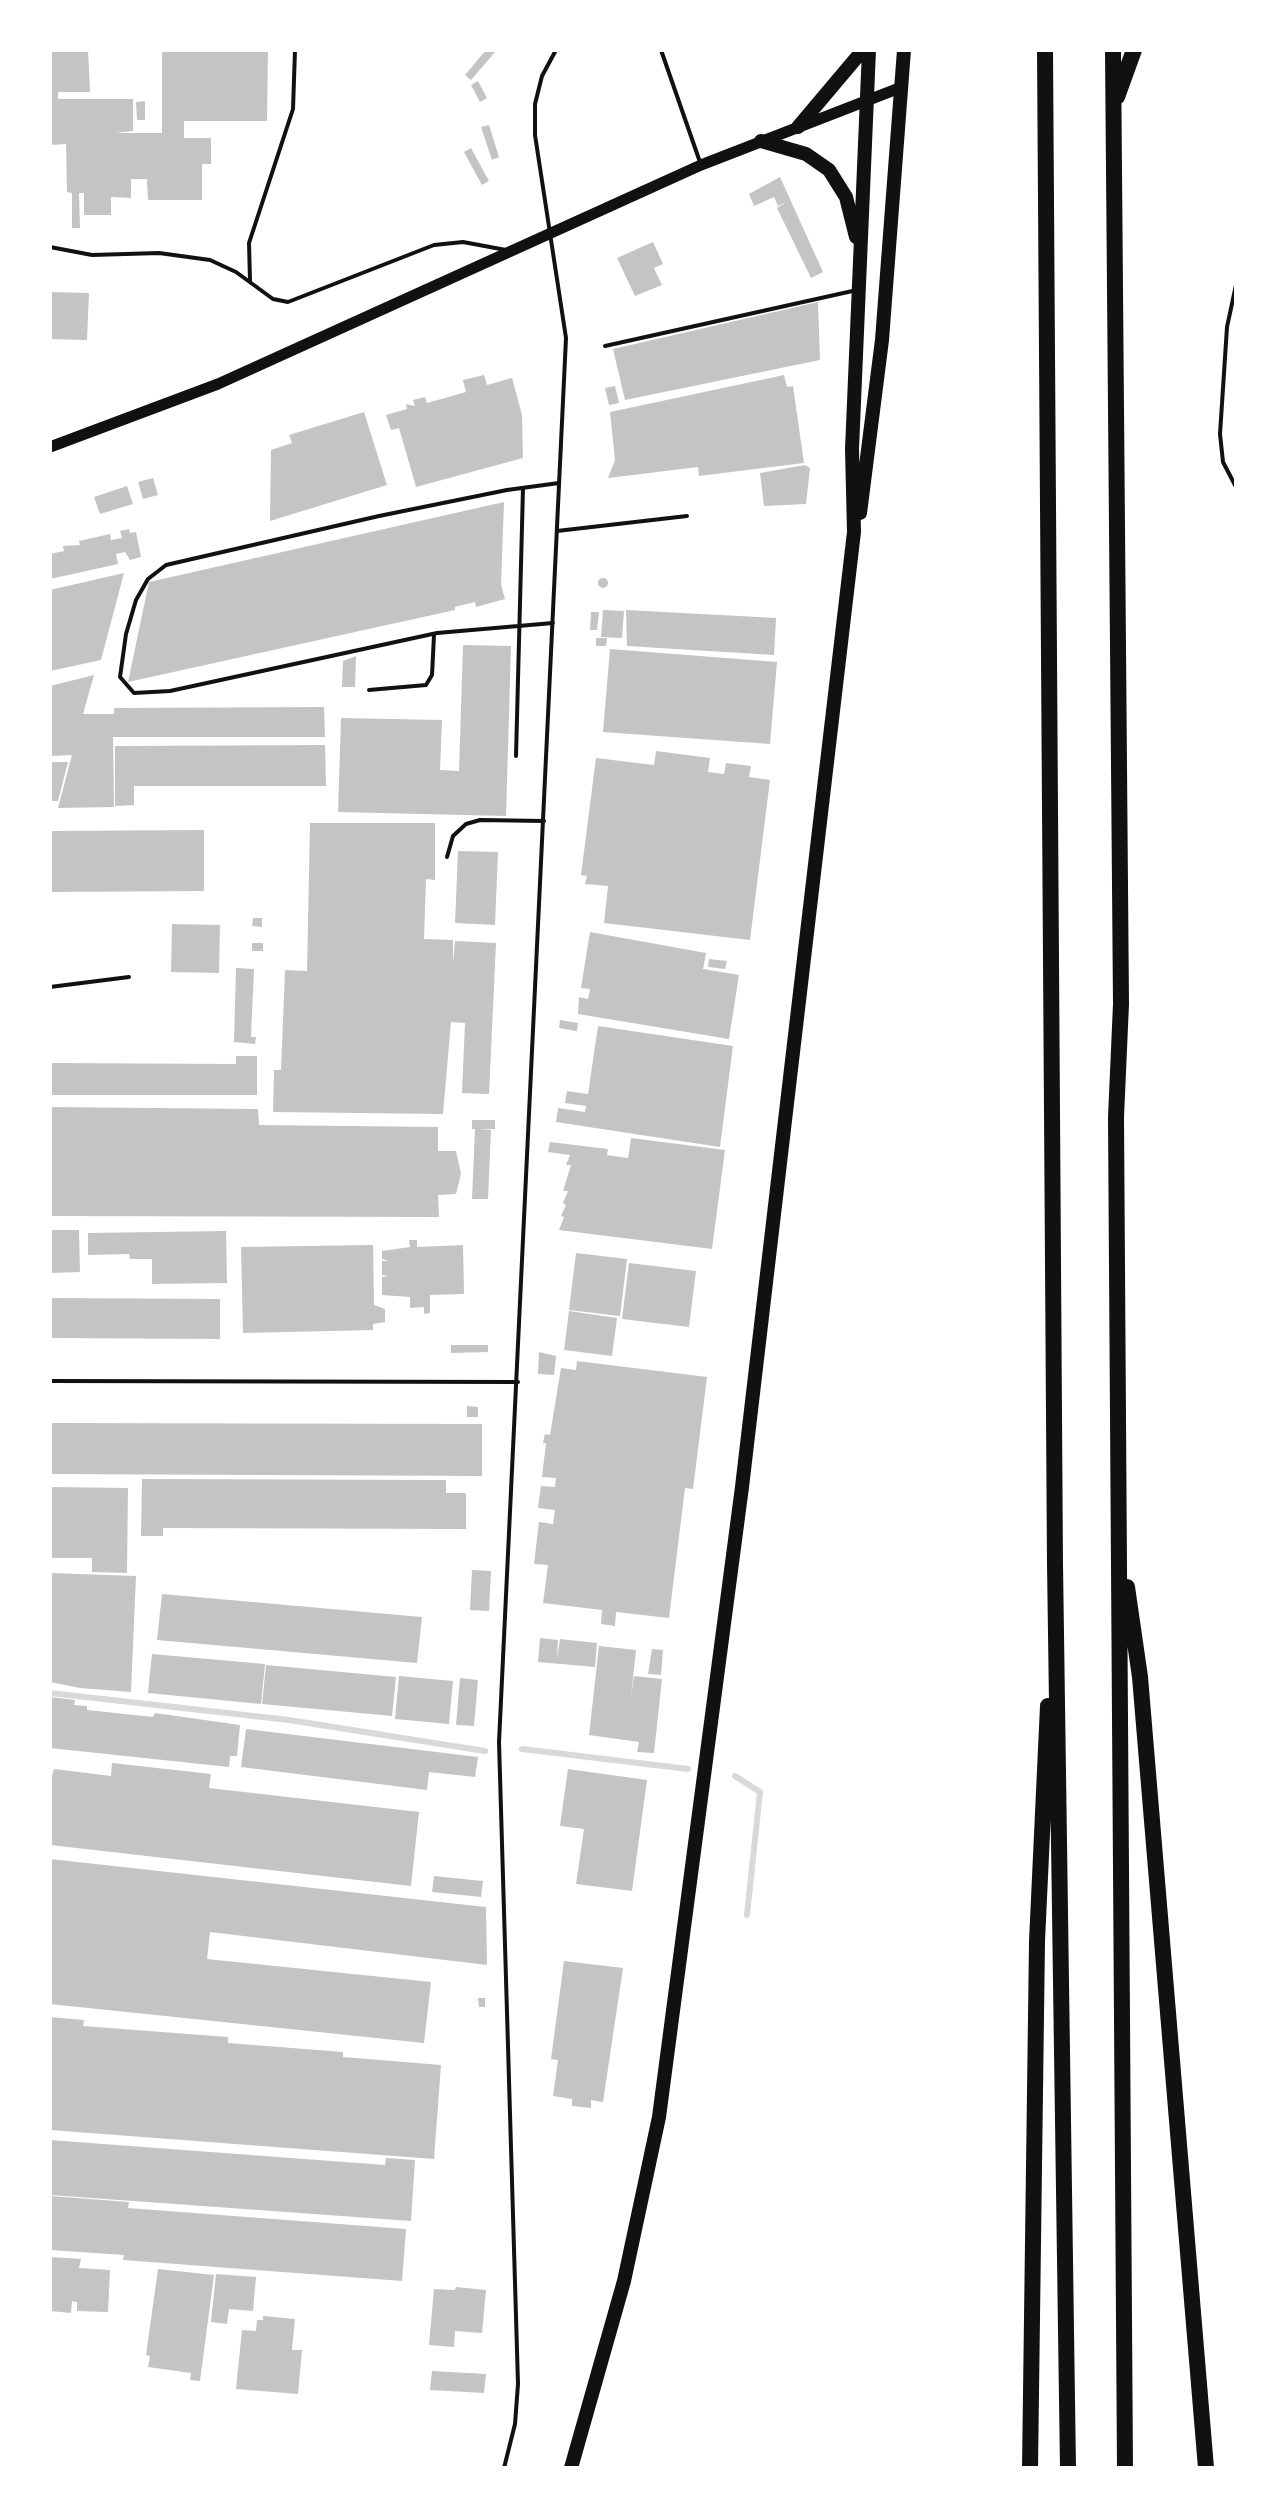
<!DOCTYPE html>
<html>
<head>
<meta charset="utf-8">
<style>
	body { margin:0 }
	#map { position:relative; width:1286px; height:2518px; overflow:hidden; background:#fff; font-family:Roboto,sans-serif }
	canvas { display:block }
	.frame { position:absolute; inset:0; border:52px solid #fff; pointer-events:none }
</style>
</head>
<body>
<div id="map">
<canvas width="1286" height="2518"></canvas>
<div class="frame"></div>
</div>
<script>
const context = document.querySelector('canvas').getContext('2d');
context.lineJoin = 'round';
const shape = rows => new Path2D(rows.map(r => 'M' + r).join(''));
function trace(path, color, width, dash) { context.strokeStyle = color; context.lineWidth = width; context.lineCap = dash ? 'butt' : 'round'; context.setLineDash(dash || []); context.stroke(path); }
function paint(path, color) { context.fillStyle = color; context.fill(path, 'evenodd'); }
const stream = shape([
	[50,1693,289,1720,485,1751],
	[522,1749,688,1769],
	[735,1776,760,1792,747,1915]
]);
const building = shape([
	[50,50,88,50,90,92,58,92,58,99,133,99,133,131,116,133,162,133,162,50,268,50,267,121,184,121,184,138,211,138,211,164,202,164,202,200,148,200,147,179,131,179,131,198,111,197,111,215,84,215,84,193,79,193,80,228,72,228,72,193,67,192,66,144,50,145],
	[486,50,496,51,471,80,465,75],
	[478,81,487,98,480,102,471,85],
	[145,101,145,120,137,120,136,102],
	[489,125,499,157,492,160,481,127],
	[471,148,489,181,482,185,464,152],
	[780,177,823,272,811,278,777,208,786,202,778,206,774,197,754,206,749,194],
	[653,242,663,264,654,268,662,285,635,296,617,258],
	[50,292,89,293,87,340,50,339],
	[818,302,820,360,625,400,613,349],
	[484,375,487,385,512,378,522,415,523,458,416,487,399,428,391,430,386,415,407,409,406,404,415,406,413,400,425,397,427,403,466,392,463,380],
	[784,375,787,387,793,386,804,463,699,476,698,467,608,478,615,460,610,412],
	[615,386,619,403,609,405,605,388],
	[364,412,387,485,270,521,271,450,292,443,289,435],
	[805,465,810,468,806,504,764,506,760,473],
	[153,478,158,495,143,499,138,482],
	[127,486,133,504,100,514,94,497],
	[504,502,501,585,505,599,476,607,475,602,455,607,455,610,128,682,149,582],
	[129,529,130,533,136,532,141,557,130,560,125,552,116,554,118,564,50,579,50,554,64,551,63,546,80,545,79,541,110,534,111,540,122,538,120,531],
	[124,573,101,660,50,671,50,590],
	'598 583a5 5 0 1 1 10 0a5 5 0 1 1-10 0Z',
	[603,610,624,611,622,638,601,637],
	[626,610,776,618,774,655,627,646],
	[591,612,599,612,597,630,590,630],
	[596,638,607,638,606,646,596,646],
	[463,645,511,646,506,816,338,812,341,718,442,720,440,770,459,771],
	[610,649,777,662,770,744,603,732],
	[356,656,355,687,342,687,343,661],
	[94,675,83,714,114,714,114,708,324,707,325,737,113,737,114,807,58,808,72,755,50,756,50,686],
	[325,745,326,786,134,786,134,805,115,806,115,746],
	[656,751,710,758,708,772,724,774,726,763,751,766,749,777,770,780,750,940,604,923,608,886,585,884,587,876,581,875,596,758,654,765],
	[51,762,68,762,58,801,50,801],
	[310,823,435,823,435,880,426,879,424,939,453,940,453,963,455,941,496,943,489,1094,462,1093,465,1023,451,1022,443,1114,273,1112,274,1070,281,1070,285,970,307,971],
	[204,830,204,891,50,892,50,831],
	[458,851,498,852,495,925,455,923],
	[253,918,262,918,262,927,252,926],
	[172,924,220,925,219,973,171,972],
	[590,932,706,953,703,969,739,975,729,1039,578,1014,579,997,588,999,590,989,581,988],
	[252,943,263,943,263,951,252,951],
	[709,959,727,961,725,969,708,967],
	[236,968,254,969,251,1037,256,1037,255,1044,234,1042],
	[560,1020,578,1023,577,1031,559,1028],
	[598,1026,733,1046,720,1147,556,1122,558,1108,585,1112,586,1106,565,1103,567,1091,588,1094],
	[236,1056,257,1056,257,1095,50,1095,50,1063,236,1064],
	[50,1107,258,1109,259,1125,438,1127,438,1151,456,1151,461,1174,456,1194,438,1195,439,1217,50,1216],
	[472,1120,495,1120,495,1129,479,1129,491,1130,488,1199,472,1199,475,1129,472,1129],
	[631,1138,725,1150,712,1249,559,1230,564,1217,561,1216,566,1205,563,1203,568,1191,563,1191,571,1165,566,1165,570,1155,548,1152,550,1142,608,1149,607,1155,628,1158],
	[50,1230,79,1230,80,1272,50,1273],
	[226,1231,227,1283,152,1284,152,1259,130,1259,129,1254,88,1255,88,1233],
	[409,1240,417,1240,417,1247,463,1245,464,1294,430,1295,430,1313,424,1314,424,1307,410,1308,410,1297,382,1295,382,1277,389,1276,382,1275,382,1261,389,1261,382,1259,382,1251,410,1247],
	[373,1245,374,1305,385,1309,385,1322,373,1324,373,1330,243,1333,241,1247],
	[576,1253,627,1259,620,1316,569,1310],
	[629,1263,696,1271,689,1327,622,1319],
	[50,1298,220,1299,220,1339,50,1338],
	[569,1311,617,1318,612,1356,564,1350],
	[451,1345,488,1345,488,1352,451,1353],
	[539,1352,556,1356,554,1375,538,1374],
	[577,1361,707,1377,693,1489,685,1488,669,1618,616,1612,615,1626,601,1624,602,1610,543,1603,548,1565,534,1564,539,1522,553,1524,555,1510,538,1508,541,1486,555,1487,556,1478,542,1477,546,1443,543,1443,545,1434,550,1435,561,1368,576,1370],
	[467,1406,478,1407,478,1417,467,1417],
	[50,1423,482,1424,482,1476,50,1474],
	[142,1479,446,1480,446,1493,466,1493,466,1529,163,1528,163,1536,141,1536],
	[50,1487,128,1488,127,1573,92,1572,92,1558,50,1558],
	[472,1570,491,1571,489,1611,470,1610],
	[50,1573,136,1576,131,1692,80,1688,50,1682],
	[162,1594,422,1617,417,1663,157,1640],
	[540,1638,558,1640,557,1659,560,1639,597,1643,595,1667,538,1662],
	[599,1646,636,1650,631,1697,634,1676,662,1679,654,1753,637,1752,639,1742,589,1735],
	[652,1649,663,1650,661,1675,648,1674],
	[152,1654,265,1664,261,1704,148,1693],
	[266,1665,396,1677,392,1716,262,1704],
	[399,1676,453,1681,449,1724,395,1719],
	[460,1678,478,1680,474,1726,456,1725],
	[50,1697,75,1700,74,1705,87,1706,87,1710,153,1717,155,1713,240,1725,237,1756,230,1756,229,1767,50,1748],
	[246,1729,478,1757,475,1777,429,1772,427,1790,241,1767],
	[112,1763,211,1774,209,1788,419,1812,411,1886,50,1845,50,1783,54,1769,111,1776],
	[568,1769,647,1780,632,1891,576,1884,584,1829,560,1826],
	[50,1859,486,1907,487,1965,210,1932,207,1959,431,1982,424,2043,50,2004],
	[434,1876,483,1881,481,1897,432,1892],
	[564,1961,623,1968,603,2102,591,2100,591,2108,572,2106,572,2099,553,2096,558,2060,551,2059],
	[478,1998,485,1998,485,2007,479,2007],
	[50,2017,84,2020,83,2026,228,2037,228,2043,343,2052,343,2057,441,2065,434,2159,50,2130],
	[50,2140,385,2165,386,2158,415,2160,411,2221,50,2195],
	[50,2196,129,2202,128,2208,406,2229,402,2281,123,2260,124,2255,50,2250],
	[50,2257,81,2259,79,2268,110,2270,108,2312,77,2311,77,2302,72,2301,71,2313,50,2311],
	[158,2269,214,2275,200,2381,190,2380,191,2373,148,2367,150,2356,146,2355],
	[216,2274,256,2277,253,2311,229,2309,227,2324,211,2322],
	[456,2287,486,2290,482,2333,455,2331,454,2347,429,2345,434,2289,455,2290],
	[263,2316,295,2319,292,2350,302,2350,298,2394,236,2389,242,2330,256,2331,257,2320,263,2320],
	[432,2371,486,2374,484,2393,430,2390]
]);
const service = shape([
	[661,50,701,165],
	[50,247,92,255,159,253,210,260,236,272,273,299,288,302,434,245,463,242,506,250],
	[250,281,249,243,293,109,295,50],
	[1236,285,1227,327,1220,434,1223,462,1236,487],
	[605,346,857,290],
	[557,531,687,516],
	[553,623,437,633,170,691,134,693,120,677,126,634,136,600,148,579,166,565,379,516,507,490,559,483],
	[369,690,426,685,432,675,434,635],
	[516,756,523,488],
	[447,857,453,836,466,824,480,820,544,821],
	[50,987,129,977],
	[50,1381,518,1382],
	[504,2468,515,2424,518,2384,499,1742,566,338,535,135,535,104,542,76,556,50]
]);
const tertiary = shape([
	[50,447,218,384,701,165,902,87]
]);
const primary = shape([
	[798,127,863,50],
	[761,141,806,154,829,170,846,197,856,237],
	[860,513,882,340,904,50],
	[571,2468,624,2281,659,2117,742,1487,854,532,852,449,869,50]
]);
const motorway = shape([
	[1045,50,1055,1564,1068,2468],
	[1113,50,1121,1004,1116,1117,1125,2468],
	[1117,97,1134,50],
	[1127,1587,1140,1677,1206,2468],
	[1030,2468,1037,1941,1048,1706]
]);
trace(stream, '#d9d9d9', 6);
paint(building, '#c4c4c4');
trace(service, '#111', 4);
trace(tertiary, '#111', 11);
trace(primary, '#111', 14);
trace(motorway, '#111', 16);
</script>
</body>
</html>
